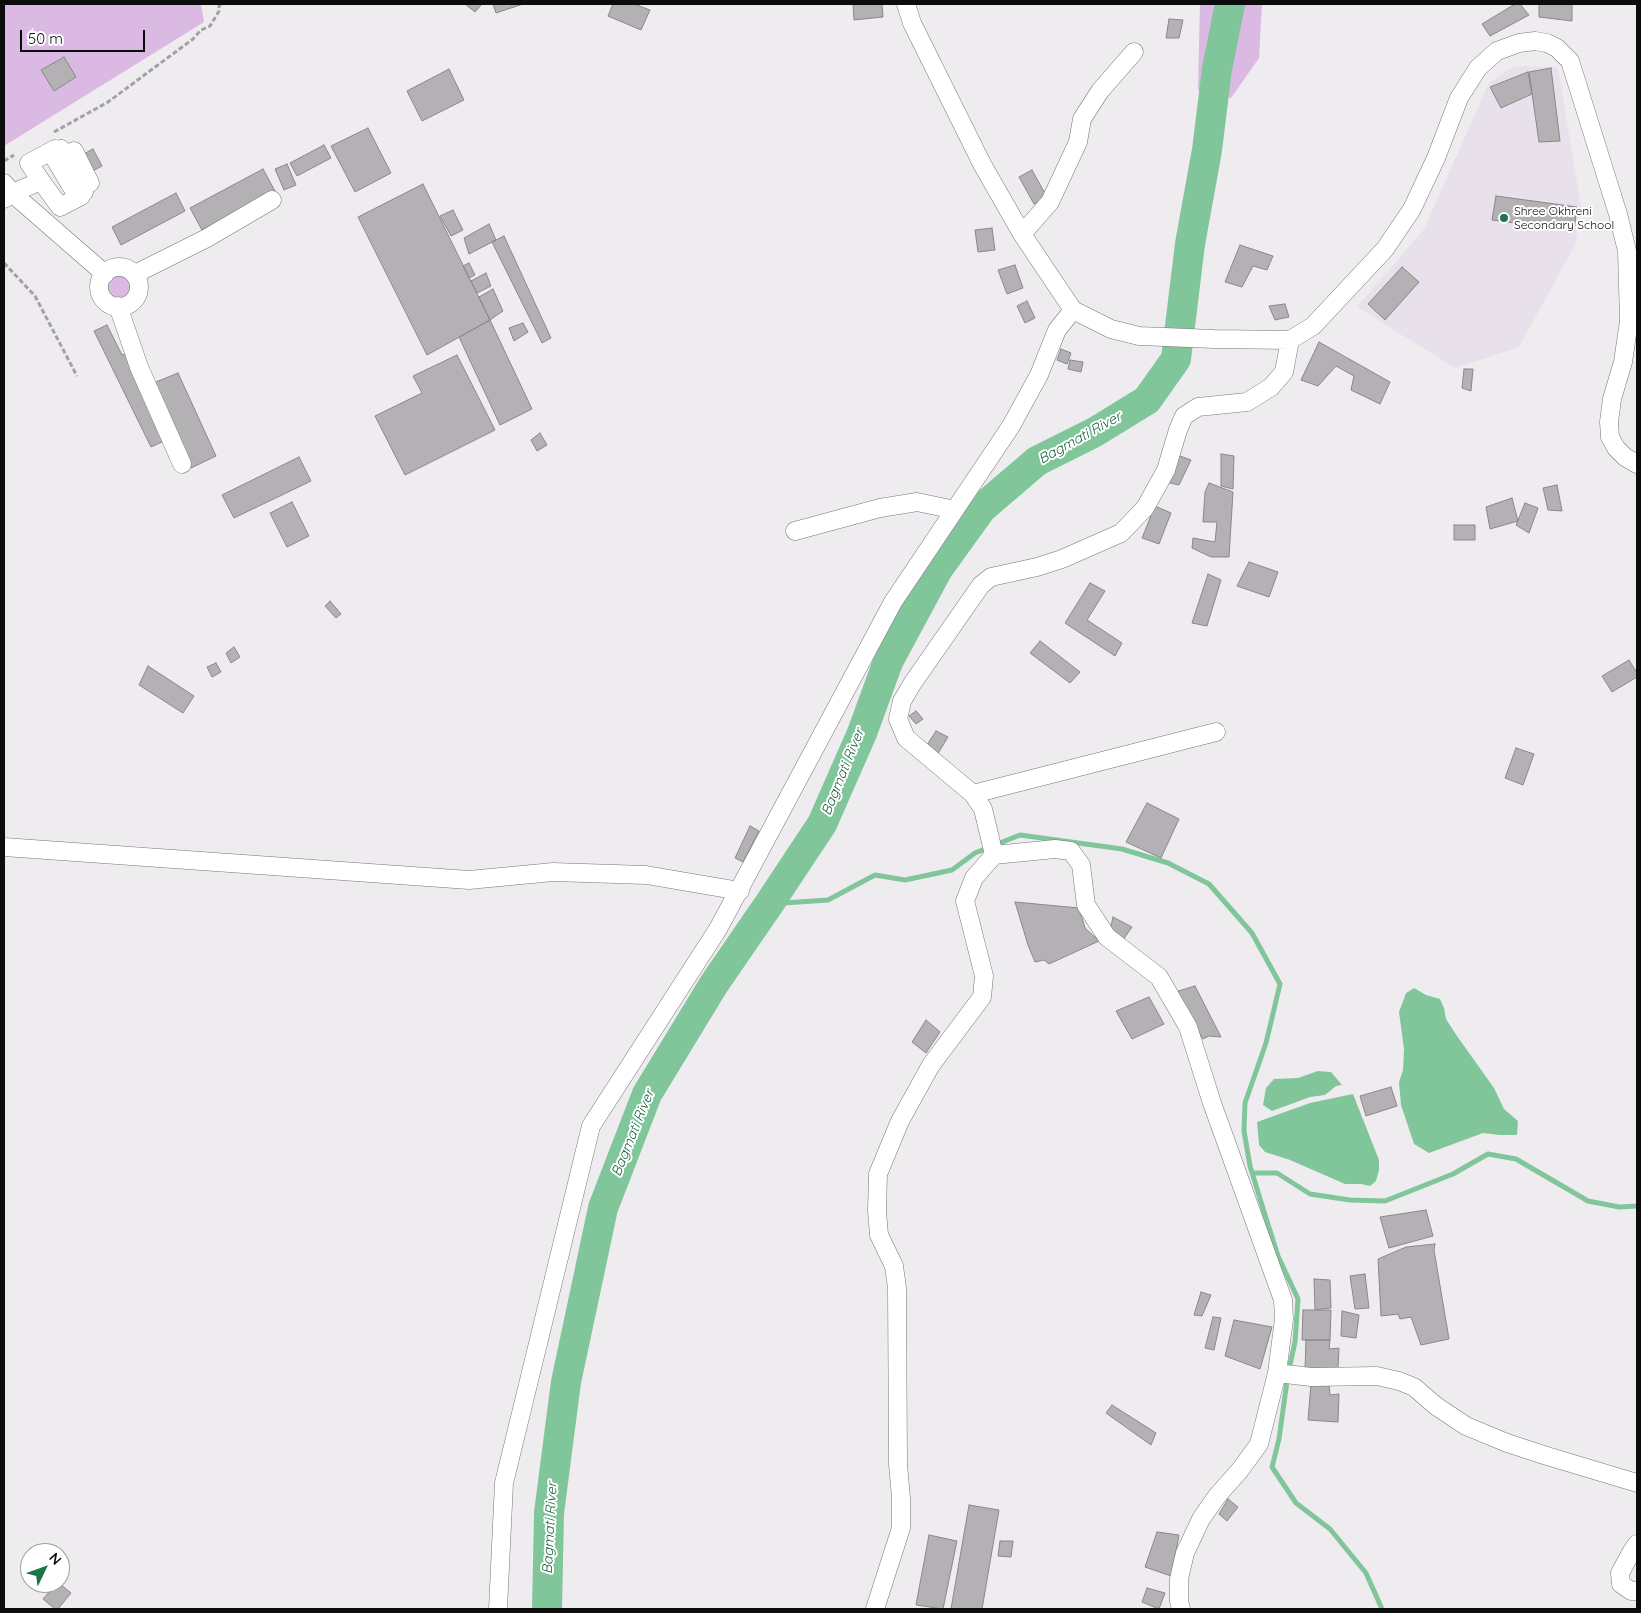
<!DOCTYPE html>
<html>
<head>
<meta charset="utf-8">
<style>
	body { margin:0 }
	#map { position:relative; width:1641px; height:1613px; overflow:hidden; background:#efecf0; font-family:Quicksand,sans-serif }
	canvas { display:block }
	.frame { position:absolute; inset:0; border:5px solid #0d0c0d; pointer-events:none }
	.north { position:absolute; left:20px; top:1543px; width:50px; height:50px; box-sizing:border-box; background:#fff; border:1px solid #9e9e9e; border-radius:50%; rotate:48deg; font-size:14px; font-weight:700; line-height:20px; text-align:center; color:#0d0c0d }
	.north::after { content:''; display:block; margin:auto; width:18px; height:22px; background:#1c7448; clip-path:polygon(50% 0,100% 100%,50% 72%,0 100%) }
	.scale { position:absolute; left:20px; top:30px; width:125px; height:22px; box-sizing:border-box; border:2px solid #0d0c0d; border-top:0; padding-left:6px; font-size:15px; line-height:18px; white-space:nowrap; color:#0d0c0d; -webkit-text-stroke:4px #fff; paint-order:stroke }
</style>
</head>
<body>
<div id="map">
<canvas width="1641" height="1613"></canvas>
<div class="frame"></div>
<div class="north">N</div>
<div class="scale">50 m</div>
</div>
<script>
const context = document.querySelector('canvas').getContext('2d');
context.lineJoin = 'round';
function paint(path, color) { context.fillStyle = color; context.fill(path, 'evenodd'); }
const shape = rows => new Path2D(rows.map(r => 'M' + r).join(''));
function trace(path, color, width, dash) { context.strokeStyle = color; context.lineWidth = width; context.lineCap = dash ? 'butt' : 'round'; context.setLineDash(dash || []); context.stroke(path); }
function write(font, color, halo, rows, align = 'center') {
  context.font = font + ' Quicksand,sans-serif'; context.lineWidth = 4; context.setLineDash([]); context.textBaseline = 'middle'; context.strokeStyle = halo; context.fillStyle = color; for (const [text, x, y, turn = 0] of rows) {
    context.save(); context.translate(x, y); context.rotate((+turn || 0) * Math.PI / 180); context.textAlign = isNaN(turn) ? turn : align; if (halo) context.strokeText(text, 0, 0); context.fillText(text, 0, 0); context.restore();
  }
}
const built = shape([
	[1514,66,1558,67,1581,207,1575,245,1519,347,1455,368,1357,307,1424,229,1489,83]
]);
const green = shape([
	[4,4,201,4,204,22,4,146],
	[1200,4,1262,4,1259,58,1231,98,1198,90],
	'104 287a15 15 0 1 1 30 0a15 15 0 1 1-30 0Z'
]);
const water = shape([
	[1414,988,1426,995,1440,999,1444,1008,1446,1019,1457,1036,1494,1088,1504,1109,1518,1121,1517,1135,1500,1135,1483,1133,1429,1153,1414,1144,1401,1105,1399,1082,1403,1070,1404,1049,1399,1012,1406,993],
	[1318,1071,1331,1072,1342,1085,1336,1086,1325,1095,1310,1097,1272,1111,1263,1105,1266,1088,1274,1079,1298,1078],
	[1353,1094,1379,1160,1379,1170,1376,1181,1370,1186,1361,1184,1345,1184,1290,1160,1265,1152,1259,1145,1257,1122,1310,1103]
]);
const stream = shape([
	[769,904,828,900,875,875,905,880,952,870,975,853,1020,835,1122,849,1168,863,1209,884,1252,933,1280,984,1266,1043,1245,1103,1244,1131,1250,1166,1265,1215,1278,1256,1298,1299,1295,1342,1288,1374,1279,1439,1272,1467,1296,1503,1330,1529,1366,1573,1382,1609],
	[1253,1173,1277,1173,1310,1194,1350,1200,1385,1201,1453,1174,1488,1154,1516,1159,1588,1201,1619,1207,1637,1206]
]);
const river = shape([
	[547,1609,549,1513,566,1382,603,1208,647,1094,714,984,769,904,822,824,862,733,888,662,938,569,982,508,1037,461,1095,432,1147,400,1176,359,1190,244,1207,150,1217,69,1230,4]
]);
const building = shape([
	[465,4,482,4,475,12,465,4],
	[493,4,523,4,496,13,493,4],
	[613,4,634,4,650,10,641,30,608,16,613,4],
	[853,4,882,4,883,17,854,20,853,4],
	[1515,4,1520,4,1529,15,1490,36,1482,24,1515,4],
	[1539,4,1572,4,1572,21,1539,17,1539,4],
	[1169,19,1183,20,1179,38,1166,38,1169,19],
	[64,57,76,77,54,91,41,70,64,57],
	[1551,68,1560,141,1539,142,1529,72,1551,68],
	[449,69,464,100,422,121,407,91,449,69],
	[1528,72,1532,94,1501,108,1490,87,1528,72],
	[368,128,391,173,355,192,331,146,368,128],
	[324,145,331,158,297,176,290,163,324,145],
	[93,149,102,166,87,174,78,157,93,149],
	[287,164,296,185,284,190,275,169,287,164],
	[263,169,275,191,202,230,190,208,263,169],
	[1032,170,1047,197,1034,204,1019,177,1032,170],
	[423,184,490,320,427,355,358,217,423,184],
	[176,193,185,211,121,245,112,227,176,193],
	[1496,196,1577,207,1574,231,1492,220,1496,196],
	[453,210,463,230,451,236,440,216,453,210],
	[489,224,496,240,469,254,464,238,489,224],
	[992,228,995,250,978,252,975,230,992,228],
	[504,236,551,338,542,343,492,242,504,236],
	[1240,245,1273,256,1267,270,1253,266,1242,287,1225,282,1240,245],
	[469,263,475,275,469,278,463,266,469,263],
	[1015,265,1023,288,1007,294,998,270,1015,265],
	[1402,267,1419,282,1385,320,1368,304,1402,267],
	[486,273,491,286,477,293,471,281,486,273],
	[493,289,503,311,490,320,479,297,493,289],
	[1027,301,1035,318,1025,323,1017,306,1027,301],
	[1285,304,1289,317,1275,320,1269,306,1285,304],
	[490,320,532,409,500,425,459,337,490,320],
	[523,323,528,332,514,341,509,328,523,323],
	[107,325,122,355,127,353,168,439,151,447,94,331,107,325],
	[1319,342,1390,382,1380,404,1351,390,1354,376,1336,366,1318,386,1301,380,1319,342],
	[1061,349,1071,353,1067,364,1057,360,1061,349],
	[457,355,495,430,405,475,375,416,422,393,413,376,457,355],
	[1070,360,1083,362,1081,372,1068,369,1070,360],
	[1464,369,1473,369,1471,391,1462,388,1464,369],
	[178,373,216,456,191,468,151,384,178,373],
	[540,433,547,445,537,451,531,440,540,433],
	[1221,454,1234,456,1233,489,1221,486,1221,454],
	[1177,455,1191,460,1179,485,1166,482,1177,455],
	[299,457,311,481,234,518,222,495,299,457],
	[1209,483,1233,492,1229,557,1211,557,1192,548,1193,538,1215,542,1217,522,1203,522,1205,492,1209,483],
	[1557,485,1562,511,1548,510,1543,488,1557,485],
	[1512,498,1518,521,1490,529,1486,507,1512,498],
	[292,502,309,536,287,547,270,513,292,502],
	[1525,503,1538,508,1529,533,1516,525,1525,503],
	[1155,506,1171,513,1159,544,1142,538,1155,506],
	[1454,525,1475,525,1475,540,1454,540,1454,525],
	[1249,562,1278,572,1269,597,1237,586,1249,562],
	[1208,574,1221,580,1207,626,1192,623,1208,574],
	[1090,583,1105,591,1087,620,1122,643,1115,656,1065,623,1090,583],
	[330,601,341,614,336,618,325,606,330,601],
	[1040,641,1080,672,1070,683,1030,653,1040,641],
	[234,647,240,657,231,663,226,653,234,647],
	[1629,660,1637,673,1637,677,1612,692,1602,676,1629,660],
	[216,663,221,672,212,677,207,667,216,663],
	[148,666,194,696,183,713,139,685,148,666],
	[916,711,923,719,916,724,909,716,916,711],
	[936,731,948,737,937,755,925,748,936,731],
	[1516,748,1534,754,1523,785,1505,778,1516,748],
	[1147,803,1179,819,1161,858,1126,842,1147,803],
	[750,826,759,831,743,862,735,858,750,826],
	[1015,902,1079,908,1085,928,1099,941,1049,964,1044,960,1035,962,1028,945,1015,902],
	[1113,917,1132,927,1123,940,1110,931,1113,917],
	[1195,986,1221,1037,1209,1036,1203,1039,1175,992,1195,986],
	[1149,997,1164,1024,1132,1039,1116,1011,1149,997],
	[926,1020,940,1032,926,1053,912,1042,926,1020],
	[1391,1087,1397,1106,1366,1116,1360,1096,1391,1087],
	[1426,1210,1433,1236,1389,1248,1380,1217,1426,1210],
	[1435,1244,1434,1250,1449,1339,1421,1345,1411,1317,1400,1319,1398,1314,1381,1316,1378,1259,1406,1247,1435,1244],
	[1365,1274,1369,1308,1355,1309,1350,1276,1365,1274],
	[1314,1279,1330,1280,1331,1308,1315,1310,1314,1279],
	[1201,1292,1211,1295,1202,1316,1194,1315,1201,1292],
	[1303,1310,1331,1310,1330,1340,1302,1340,1303,1310],
	[1342,1311,1359,1315,1356,1338,1341,1336,1342,1311],
	[1213,1317,1221,1318,1214,1350,1205,1348,1213,1317],
	[1234,1320,1272,1327,1260,1369,1225,1356,1234,1320],
	[1306,1340,1330,1340,1329,1349,1339,1348,1338,1369,1305,1368,1306,1340],
	[1311,1384,1329,1384,1330,1395,1339,1394,1338,1422,1308,1420,1311,1384],
	[1112,1405,1156,1433,1151,1445,1106,1413,1112,1405],
	[1228,1499,1238,1507,1227,1521,1219,1514,1228,1499],
	[969,1505,999,1510,982,1609,951,1609,969,1505],
	[1157,1532,1179,1535,1171,1576,1145,1567,1157,1532],
	[929,1535,957,1541,943,1609,916,1605,929,1535],
	[1000,1541,1013,1541,1011,1557,998,1556,1000,1541],
	[57,1583,59,1583,71,1593,58,1609,55,1609,43,1599,57,1583],
	[1147,1588,1165,1593,1159,1609,1142,1602,1147,1588]
]);
const path = shape([
	[54,132,108,102,193,39,201,30,210,26,219,11,219,6,221,4],
	[4,161,14,155],
	[4,263,35,296,77,376]
]);
const minor = shape([
	[906,4,912,23,982,164,1022,234,1073,310,1111,329,1139,336,1214,339,1290,340,1313,326,1385,249,1412,209,1436,158,1459,98,1478,68,1497,51,1519,43,1535,41,1547,43,1557,48,1570,61,1618,214,1627,251,1629,321,1623,362,1612,399,1609,422,1610,437,1616,448,1625,457,1637,464],
	[61,149,65,155,74,151,90,183,82,187,84,192,77,196,52,154,61,149],
	[4,183,12,193,105,274],
	[4,199,12,193,41,181,60,207,81,196,55,149,29,163,41,181],
	[1022,234,1050,202,1078,142,1082,119,1100,91,1134,52],
	'99 287a20 20 0 1 1 40 0a20 20 0 1 1-40 0Z',
	[135,274,207,238,272,200],
	[118,306,139,367,182,464],
	[795,531,880,508,917,502,955,510],
	[973,794,1216,732],
	[4,847,469,880,553,872,646,875,740,891],
	[994,855,983,809,973,794,906,738,898,719,902,701,912,684,981,585,991,577,1037,567,1062,559,1121,533,1145,508,1166,470,1178,430,1184,416,1198,407,1247,402,1271,387,1284,372,1290,340],
	[1277,1373,1311,1377,1377,1376,1399,1381,1414,1387,1436,1406,1466,1426,1507,1443,1547,1456,1637,1483],
	[1637,1544,1632,1551,1620,1573,1621,1584,1631,1591,1637,1591],
	[498,1609,504,1483,591,1126,718,929,893,602,1011,426,1039,375,1057,330,1073,310],
	[875,1609,901,1528,901,1498,898,1464,897,1288,894,1266,879,1235,877,1211,878,1174,900,1121,931,1065,982,997,984,976,965,901,974,878,994,855,1055,849,1071,851,1081,865,1086,905,1107,937,1159,977,1188,1027,1212,1103,1283,1300,1284,1319,1277,1373,1259,1444,1240,1470,1217,1496,1201,1519,1185,1553,1179,1579,1179,1601,1181,1609]
]);
const markers = [
	[1504,218,5,"#1c7448"]
];
const poiNames = [
	["Shree Okhreni",1514,211],
	["Secondary School",1514,225]
];
const waterNames = [
	["Bagmati River",1080,438,-29],
	["Bagmati River",843,772,-68],
	["Bagmati River",633,1133,-68],
	["Bagmati River",550,1528,-87]
];
paint(built, '#e8e0ea');
paint(green, '#dab9e3');
paint(water, '#81c69b');
trace(stream, '#81c69b', 5);
trace(river, '#81c69b', 30);
paint(building, '#b4b1b5');
trace(building, '#8a878b', 1);
trace(minor, '#787579', 19);
trace(path, '#a3a1a4', 3, [5, 2.5]);
trace(minor, '#fff', 18);
for (const [x, y, r, color] of markers) { const dot = new Path2D(); dot.arc(x, y, r, 0, 2 * Math.PI); context.fillStyle = color; context.fill(dot); trace(dot, '#fff', 2); }
write('12px', '#0d0c0d', '#fff', poiNames, 'left');
write('italic 14px', '#14643d', '#fff', waterNames);
</script>
</body>
</html>
